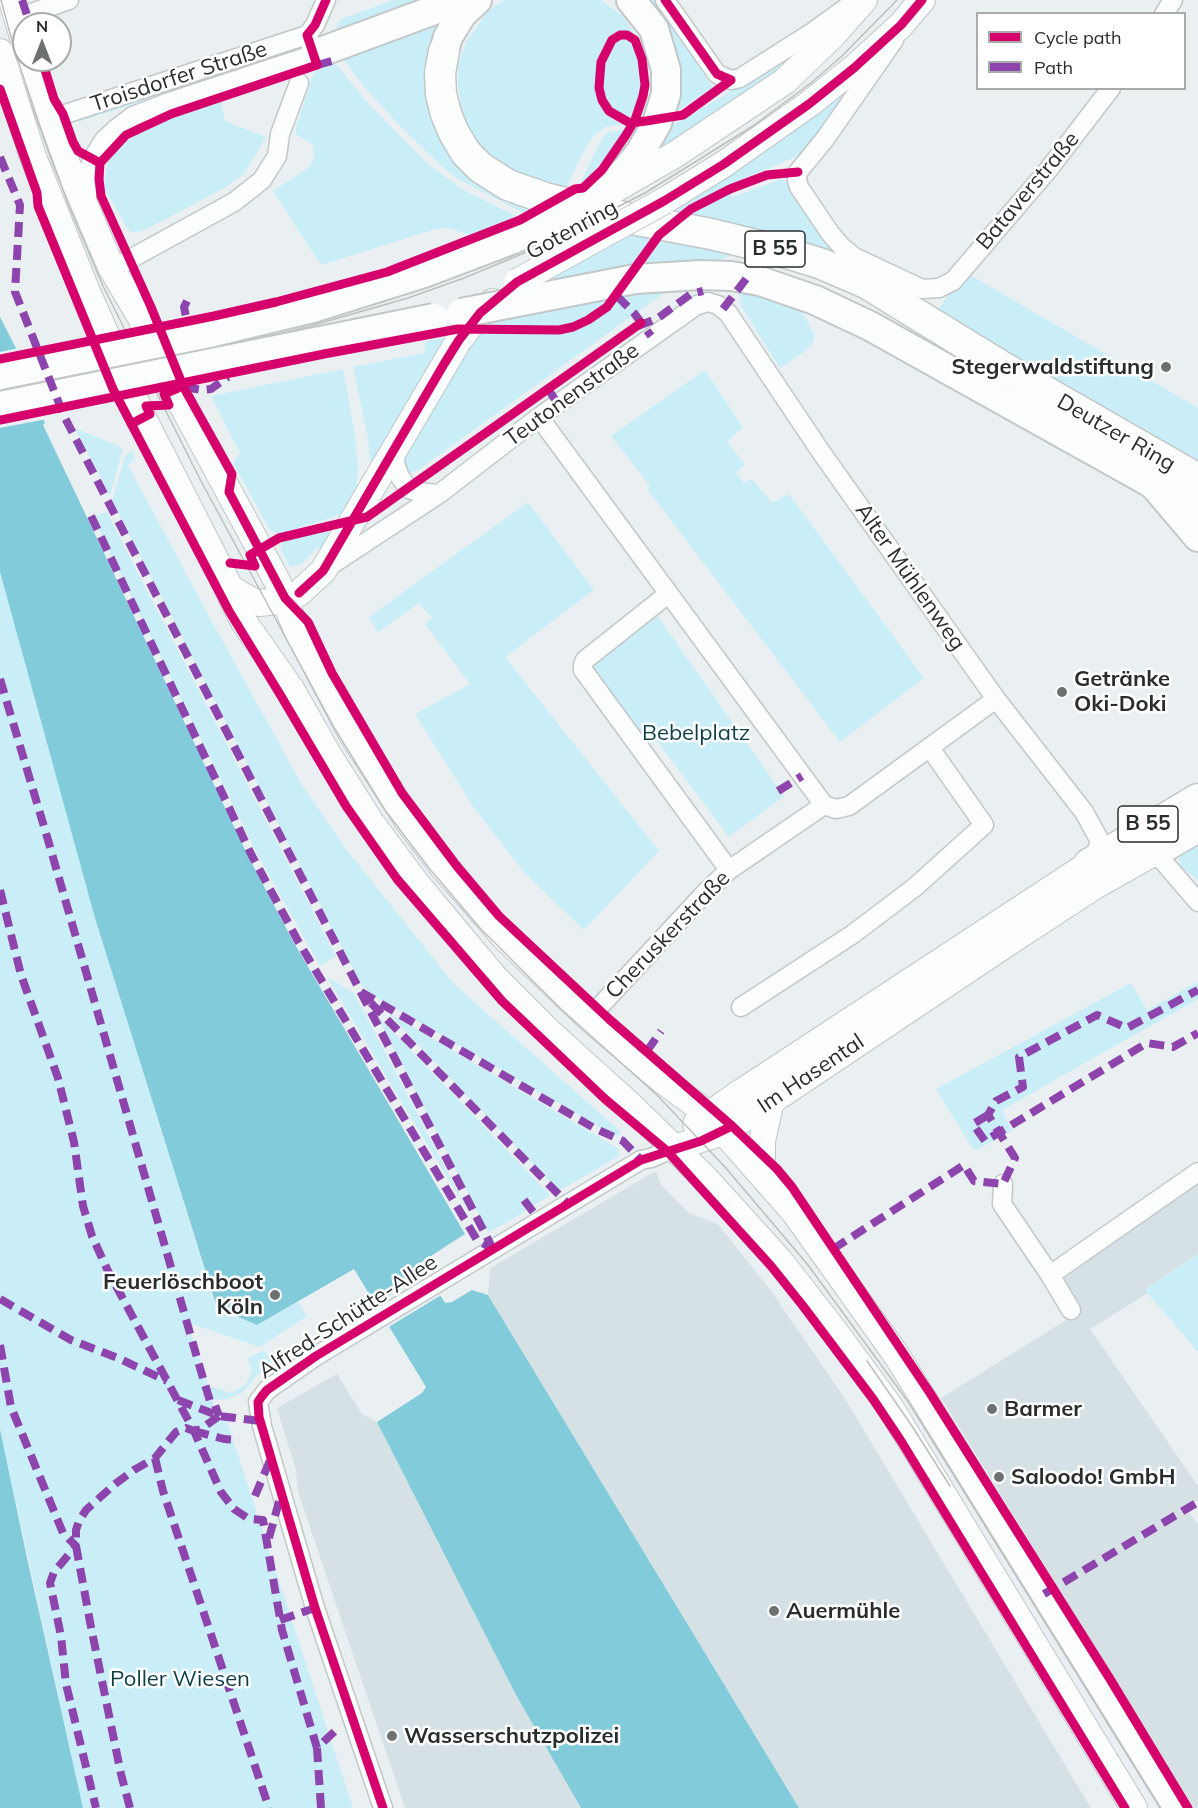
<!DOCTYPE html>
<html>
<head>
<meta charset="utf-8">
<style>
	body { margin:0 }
	#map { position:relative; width:1198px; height:1808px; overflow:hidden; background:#eaf0f1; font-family:Mulish,sans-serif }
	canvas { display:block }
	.legend { position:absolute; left:976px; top:12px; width:210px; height:78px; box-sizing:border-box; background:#fff; border:2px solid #a9abab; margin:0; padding:8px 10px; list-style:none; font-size:18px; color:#292d2e }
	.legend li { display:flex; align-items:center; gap:12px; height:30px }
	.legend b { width:30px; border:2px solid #a9abab }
	.north { position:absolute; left:12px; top:12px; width:60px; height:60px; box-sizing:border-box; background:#fff; border:2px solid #a9abab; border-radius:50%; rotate:0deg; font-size:16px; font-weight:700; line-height:24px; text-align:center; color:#292d2e }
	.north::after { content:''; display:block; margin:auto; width:21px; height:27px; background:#6d7172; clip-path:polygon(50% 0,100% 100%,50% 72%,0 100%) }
</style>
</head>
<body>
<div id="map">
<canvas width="1198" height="1808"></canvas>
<ul class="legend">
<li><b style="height:8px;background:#d6006c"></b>Cycle path</li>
<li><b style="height:8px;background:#8e44ad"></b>Path</li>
</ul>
<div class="north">N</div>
</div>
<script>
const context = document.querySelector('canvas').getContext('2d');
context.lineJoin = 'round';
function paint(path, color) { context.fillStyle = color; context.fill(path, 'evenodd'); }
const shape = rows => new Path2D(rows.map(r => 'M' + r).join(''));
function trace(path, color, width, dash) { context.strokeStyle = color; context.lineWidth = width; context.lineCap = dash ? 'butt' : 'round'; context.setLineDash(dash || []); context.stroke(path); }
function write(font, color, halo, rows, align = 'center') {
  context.font = font + ' Mulish,sans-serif'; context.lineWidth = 5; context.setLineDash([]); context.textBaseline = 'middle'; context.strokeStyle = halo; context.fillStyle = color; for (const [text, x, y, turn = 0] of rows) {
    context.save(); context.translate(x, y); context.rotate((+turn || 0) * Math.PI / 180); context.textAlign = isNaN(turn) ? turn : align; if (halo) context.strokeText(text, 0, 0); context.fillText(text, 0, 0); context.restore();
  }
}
const built = shape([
	[656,1171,661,1185,690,1214,718,1224,771,1291,844,1397,1091,1808,799,1808,488,1295,490,1268],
	[1198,1179,1198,1254,1145,1290,1148,1293,1090,1329,1198,1486,1198,1500,1186,1508,1198,1524,1198,1808,1194,1808,941,1398,1079,1312,1058,1276],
	[337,1374,362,1414,377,1422,516,1695,581,1808,405,1808,298,1492,296,1470,277,1408]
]);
const green = shape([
	[394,0,434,0,336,32,338,23,341,19],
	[504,0,601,0,623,16,634,34,617,32,610,38,602,51,597,78,597,92,602,107,613,117,627,123,605,127,594,135,580,158,567,187,563,190,515,173,497,163,475,140,462,110,458,87,458,68,462,53,467,41,487,12],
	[645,0,655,0,713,88,678,110,681,85,675,86],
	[444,18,429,96,540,206,524,213,458,179,439,164,398,124,362,84,344,60,343,56],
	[827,26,801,55,658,155,653,149,660,138,668,138,673,125,722,97],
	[627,38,632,40,635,46,642,75,641,97,634,117,620,114,612,110,606,102,601,88,603,65,607,53,615,42],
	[301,45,303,50,78,122,77,117],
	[336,64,367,102,429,165,465,191,516,216,471,235,448,228,436,229,321,265,273,191,299,174,310,166,314,158,313,145,296,134,296,127,314,72],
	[848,86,851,88,800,155,728,185,733,197,782,179,794,189,857,266,695,217,673,208,792,132],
	[221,100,225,121,266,137,244,174,224,188,166,219,142,231,131,232,127,228,104,187,108,161,117,148,140,132,172,116],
	[628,129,607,158,595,173,580,186,591,160,604,136,609,132],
	[639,227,744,250,693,272,418,470,410,473,403,471,402,452,442,383,489,321,539,283],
	[965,272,1198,408,1198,460,936,312],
	[739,290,754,293,800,308,814,334,814,341,804,352,780,368,741,306],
	[449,337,371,469,368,438,353,367,424,353,426,341],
	[343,369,355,436,358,468,356,491,343,514,278,534,270,530,233,463,240,453,211,396],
	[705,370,743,428,727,441,745,465,736,473,744,483,752,479,772,503,789,494,924,678,840,742,647,489,650,486,611,436],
	[75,428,123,448,110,496],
	[132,451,135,459,128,465,211,620,302,785,346,849,454,984,621,1132,620,1135,615,1136,371,994,362,986,112,501,125,456],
	[528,502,594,590,505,657,659,851,584,930,524,872,474,808,415,714,470,684,425,624,432,618,419,603,378,632,369,617],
	[106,511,336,956,320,966,257,854,93,518],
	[331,527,335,530,323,550,317,547,302,564,290,567,281,550,281,545,285,540,296,536],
	[0,572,95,918,216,1308,257,1325,298,1302,307,1316,260,1347,195,1325,189,1327,209,1388,214,1387,230,1393,246,1385,252,1369,247,1359,264,1350,274,1364,257,1375,243,1392,227,1399,212,1400,217,1418,227,1421,353,1808,83,1808,0,1429],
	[654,611,784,796,729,837,658,742,644,745,589,670,589,663],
	[1198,839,1198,880,1180,866,1179,856,1184,847],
	[327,977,354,993,470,1215,387,1078],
	[1198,982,1198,999,1002,1110,1012,1131,974,1151,936,1089,1131,983,1147,1010],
	[387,1012,619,1149,619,1156,561,1190,555,1187],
	[376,1014,550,1195,506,1223,488,1232],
	[1198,1254,1198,1352,1145,1290]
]);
const water = shape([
	[0,317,21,358,45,423,43,425,248,856,294,943,465,1234,420,1263,445,1303,452,1302,472,1290,488,1295,799,1808,581,1808,516,1695,377,1422,422,1393,426,1387,354,1269,257,1325,217,1308,95,918,0,572],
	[0,1429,27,1558,83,1808,0,1808]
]);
const pier = shape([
	[19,348,47,419,0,428,0,352],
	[429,1271,443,1294,387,1328,373,1305]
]);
const minor = shape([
	[665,0,717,74,731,80,740,78,811,33,850,5],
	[1164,14,1173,0],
	[17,18,69,0],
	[894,40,825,139,798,172,797,180,799,187,830,233,842,247,854,257,922,289,939,288,953,281,1048,170,1111,88],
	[50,119,307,35],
	[87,203,88,173,92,159,104,140,117,128,133,116,169,102,315,54,307,35,315,25,326,0],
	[112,269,234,202,262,180,277,156,280,134,299,83],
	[539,417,824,805],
	[396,447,395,463,400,477,409,489,418,492,439,494],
	[328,567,439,494,539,417,697,305,708,302,718,305,728,313,821,452,996,699,1084,812,1100,841,1094,860],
	[668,594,585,660,583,665,583,670,729,870],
	[824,805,836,809,849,806,996,699],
	[1155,852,1198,902],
	[741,1007,853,934,915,887,984,825,930,748],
	[589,1018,704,894,729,870,824,805],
	[1003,1184,1002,1204,1050,1275,1198,1172],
	[1050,1275,1071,1310],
	[383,1808,315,1608,262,1426,258,1402,267,1390,316,1356,641,1160,651,1158,674,1148]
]);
const secondary = shape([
	[12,0,24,41],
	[0,52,32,154,88,294,143,418,230,588,232,599,244,622,291,689,329,756,370,821,416,883,496,979,548,1031,632,1107,704,1177,780,1261,833,1329,890,1407,1134,1808],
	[30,60,66,162,112,269,141,318,174,390,277,581,297,630,351,733,407,820,442,866,504,937,589,1018,662,1080,708,1114,795,1213,897,1356,1177,1808],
	[610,192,676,154,785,81,834,34,864,0],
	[664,201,724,164,809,104,854,68,901,25,922,0],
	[230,588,250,600,259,603,278,601,299,593,323,571,459,340,480,313,493,302],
	[696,1124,740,1093,1089,864],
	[674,1148,714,1135,749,1116,1009,942,1093,887,1155,852],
	[762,1174,762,1141,771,1101]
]);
const primary = shape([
	[444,51,448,37,462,14,477,0],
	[315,54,461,0],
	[594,201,627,169,641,151,657,123,666,94,666,70,654,29,631,0],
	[815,300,870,326,1153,484,1198,537]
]);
const trunk = shape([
	[444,51,440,73,441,94,446,114,454,133,466,153,481,168,508,185,545,198,632,219,711,234,777,250,822,264,866,283,1001,366,1198,479],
	[1153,484,1198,509],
	[1155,852,1198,827],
	[1089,864,1198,799]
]);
const tram = shape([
	[1,0,15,52,42,132,69,206,103,286,202,483,335,729,385,810,429,868,480,928,562,1010,656,1094,725,1167,808,1265,909,1403,1160,1808],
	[0,392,224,347,307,327,408,298,464,278,534,249,645,193,753,126,812,82,842,56,897,0],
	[867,1361,912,1426,950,1486]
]);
const secondaryBridge = shape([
	[517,282,664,201]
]);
const primaryBridge = shape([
	[461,313,635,279,701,275,731,276,760,281,815,300],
	[0,375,214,332,313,308,424,273,511,240,594,201],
	[0,406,434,318]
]);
const quiet = shape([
	[22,0,30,24],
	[317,65,339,59],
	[0,157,20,205,15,292,64,416,493,1249],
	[617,296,634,313,651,336],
	[187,301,184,307,187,322],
	[723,309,749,275],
	[638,326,658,318,691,294,703,291],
	[184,387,202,390,211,389,228,377],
	[548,389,558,404],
	[91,516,251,854,298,941,477,1240,493,1249],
	[0,679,48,840,200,1368,210,1401,215,1405,219,1416],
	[778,791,802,776],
	[0,890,21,975,58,1078,74,1142,83,1206,92,1236,107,1269,194,1431,221,1492,234,1509,249,1519,263,1520,282,1630,317,1748],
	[361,992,594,1128,623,1141,641,1160],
	[371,1003,568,1204],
	[647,1051,661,1031],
	[988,1115,973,1124,985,1141,1147,1043,1173,1047,1198,1033],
	[524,1200,540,1221],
	[833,1249,964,1165,974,1181,1003,1184,1015,1158,988,1115,996,1101,1023,1087,1019,1057,1097,1015,1127,1028,1198,990],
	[0,1299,71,1340,118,1358,167,1381],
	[0,1345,11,1407,63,1533,76,1546,54,1572,50,1583,61,1636,66,1684,96,1808],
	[178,1400,219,1416,260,1421],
	[194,1431,224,1439,239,1440],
	[155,1458,163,1491,269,1808],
	[255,1496,271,1458],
	[269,1538,280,1498],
	[1044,1594,1198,1502],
	[280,1620,315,1608],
	[130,1808,121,1774,91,1627,76,1546,76,1530,79,1521,86,1510,115,1484,134,1470,155,1458,176,1432,186,1428,194,1431,201,1429,219,1416],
	[321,1808,317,1748,335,1731]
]);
const cycleway = shape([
	[326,0,315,25,307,35,317,65,171,114,126,135,100,163,99,179,101,196,151,307,183,386,232,474,229,492,285,598,308,622,332,673,402,793,456,865,499,916,609,1019,732,1126,777,1169,792,1187,930,1393,1110,1679,1188,1808],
	[42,60,54,99,63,114,73,142,78,151,100,163],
	[0,89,37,193,38,206,113,389,229,611,281,696,346,806,397,879,502,1001,605,1099,667,1151,771,1266,803,1306,873,1399,901,1441,1125,1808],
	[0,359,214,316,276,302,387,272,520,220,575,189,583,188,602,170,626,135,635,120,643,96,645,85,642,59,635,40,627,35,620,35,612,40,601,62,599,88,602,100,609,111,630,123,646,121,683,115,731,80,717,74,665,0],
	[0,420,324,354,458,329,559,330,573,327,588,320,607,307,659,235,691,209,730,189,767,175,798,172],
	[131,424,150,414,146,406,169,405,164,394,178,388],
	[230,563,255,566,250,555,279,538,367,517,641,323],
	[299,593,323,571,444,364,459,340,480,313,517,282,664,201,724,164,809,104,854,68,901,25,922,0],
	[383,1808,315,1608,259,1417,258,1402,262,1396,267,1390,316,1356,641,1160,701,1141,732,1126]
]);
const markers = [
	[1166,367,6,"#6d7172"],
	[1062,692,6,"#6d7172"],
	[275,1295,6,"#6d7172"],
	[992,1409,6,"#6d7172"],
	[999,1477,6,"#6d7172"],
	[774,1611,6,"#6d7172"],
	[392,1736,6,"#6d7172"]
];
const shields = [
	[775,249,60],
	[1148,824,60]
];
const shieldNames = [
	["B 55",775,249],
	["B 55",1148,824]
];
const streetNames = [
	["Troisdorfer Straße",179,77,-18],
	["Bataverstraße",1028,191,-50],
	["Gotenring",572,230,-29],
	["Teutonenstraße",572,395,-36],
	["Deutzer Ring",1116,433,30],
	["Alter Mühlenweg",910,577,55],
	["Cheruskerstraße",668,935,-46],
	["Im Hasental",811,1074,-34],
	["Alfred-Schütte-Allee",348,1317,-33]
];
const poiNames = [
	["Stegerwaldstiftung",1154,367,"right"],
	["Getränke",1074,679],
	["Oki-Doki",1074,704],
	["Feuerlöschboot",263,1282,"right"],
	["Köln",263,1307,"right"],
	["Barmer",1004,1409],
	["Saloodo! GmbH",1011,1477],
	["Auermühle",786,1611],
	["Wasserschutzpolizei",404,1736]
];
const parkNames = [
	["Bebelplatz",696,733],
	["Poller Wiesen",180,1679]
];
paint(built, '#d5e1e4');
paint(green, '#c9eef8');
paint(water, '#81cbdb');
paint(pier, '#eaf0f1');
trace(minor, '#c2c7c8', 21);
trace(secondary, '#c2c7c8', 28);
trace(primary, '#c2c7c8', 32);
trace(trunk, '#c2c7c8', 33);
trace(minor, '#fcfdfd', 18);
trace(secondary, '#fcfdfd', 26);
trace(primary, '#fcfdfd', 28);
trace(trunk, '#fcfdfd', 30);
trace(tram, '#bdbebe', 1.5);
trace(secondaryBridge, '#c2c7c8', 28, []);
trace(primaryBridge, '#c2c7c8', 32, []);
trace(secondaryBridge, '#fcfdfd', 26);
trace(primaryBridge, '#fcfdfd', 28);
trace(quiet, '#8e44ad', 8, [15, 8]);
trace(cycleway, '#d6006c', 9);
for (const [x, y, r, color] of markers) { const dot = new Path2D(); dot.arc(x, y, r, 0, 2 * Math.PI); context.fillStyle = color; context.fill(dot); trace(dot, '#fff', 2); }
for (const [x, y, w] of shields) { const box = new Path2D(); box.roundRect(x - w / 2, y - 18, w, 36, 4.5); context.fillStyle = '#fff'; context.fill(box); trace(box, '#292d2e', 1.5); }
write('bold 21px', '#292d2e', null, shieldNames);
write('22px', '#292d2e', '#fff', streetNames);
write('bold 22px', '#292d2e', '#fff', poiNames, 'left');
write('22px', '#0e3e47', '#fff', parkNames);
</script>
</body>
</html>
